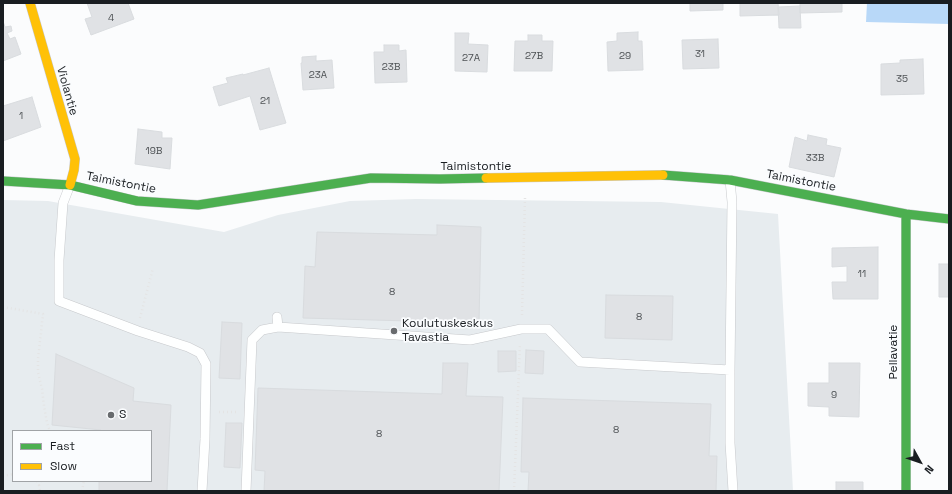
<!DOCTYPE html>
<html>
<head>
<meta charset="utf-8">
<style>
	body { margin:0 }
	#map { position:relative; width:952px; height:494px; overflow:hidden; background:#fbfcfd; font-family:"Space Grotesk",sans-serif }
	canvas { display:block }
	.frame { position:absolute; inset:0; border:4px solid #191d21; pointer-events:none }
	.legend { position:absolute; left:12px; top:430px; width:140px; height:52px; box-sizing:border-box; background:#fafcfe; border:1px solid #a0a3a6; margin:0; padding:5px 7px; list-style:none; font-size:12px; color:#191d21 }
	.legend li { display:flex; align-items:center; gap:8px; height:20px }
	.legend b { width:20px; border:1px solid #a0a3a6 }
	.north { position:absolute; left:900px; top:442px; width:40px; height:40px; -webkit-text-stroke:3px #fafcfe; paint-order:stroke; rotate:130deg; font-size:11px; font-weight:700; line-height:16px; text-align:center; color:#191d21 }
	.north::after { content:''; display:block; margin:auto; width:14px; height:18px; background:#191d21; clip-path:polygon(50% 0,100% 100%,50% 72%,0 100%) }
</style>
</head>
<body>
<div id="map">
<canvas width="952" height="494"></canvas>
<div class="frame"></div>
<ul class="legend">
<li><b style="height:5px;background:#4caf50"></b>Fast</li>
<li><b style="height:5px;background:#ffc107"></b>Slow</li>
</ul>
<div class="north">N</div>
</div>
<script>
const context = document.querySelector('canvas').getContext('2d');
context.lineJoin = 'round';
function paint(path, color) { context.fillStyle = color; context.fill(path, 'evenodd'); }
const shape = rows => new Path2D(rows.map(r => 'M' + r).join(''));
function trace(path, color, width, dash) { context.strokeStyle = color; context.lineWidth = width; context.lineCap = dash ? 'butt' : 'round'; context.setLineDash(dash || []); context.stroke(path); }
function write(font, color, halo, rows, align = 'center') {
  context.font = font + ' "Space Grotesk",sans-serif'; context.lineWidth = 3.5; context.setLineDash([]); context.textBaseline = 'middle'; context.strokeStyle = halo; context.fillStyle = color; for (const [text, x, y, turn = 0] of rows) {
    context.save(); context.translate(x, y); context.rotate((+turn || 0) * Math.PI / 180); context.textAlign = isNaN(turn) ? turn : align; if (halo) context.strokeText(text, 0, 0); context.fillText(text, 0, 0); context.restore();
  }
}
const built = shape([
	[416,199,661,202,778,214,793,491,3,491,3,200,48,201,224,232,278,215,350,201],
	[13,431,151,431,151,481,13,481]
]);
const forest = shape([
	[867,3,949,3,949,24,866,22]
]);
const building = shape([
	[87,3,128,3,134,19,91,35,85,19,92,17,87,3],
	[690,3,723,3,723,10,690,11,690,3],
	[740,3,778,3,779,15,740,16,740,3],
	[800,3,842,3,842,12,800,13,800,3],
	[800,6,801,28,779,28,778,7,800,6],
	[3,21,5,27,11,26,12,31,7,33,10,39,15,37,21,54,3,61,3,21],
	[638,32,638,41,642,41,643,70,608,71,607,42,617,41,617,33,638,32],
	[455,33,469,33,468,44,488,45,487,72,455,71,455,33],
	[528,35,542,35,542,41,553,41,552,71,514,71,515,41,528,41,528,35],
	[718,39,719,68,683,69,682,40,718,39],
	[384,45,399,45,399,51,406,50,407,82,375,83,374,52,384,52,384,45],
	[316,56,316,61,332,60,334,88,303,90,301,63,302,63,302,57,316,56],
	[923,59,924,94,881,95,881,64,900,63,900,60,923,59],
	[269,68,286,123,260,130,250,96,219,106,213,87,228,83,226,78,243,74,243,75,269,68],
	[32,97,41,127,3,141,3,106,32,97],
	[138,129,162,132,162,138,172,138,170,169,135,164,138,129],
	[808,135,827,139,826,145,841,148,834,177,789,167,795,137,807,141,808,135],
	[437,225,481,227,479,323,303,318,305,266,315,267,317,232,437,235,437,225],
	[878,247,878,299,833,299,832,282,847,282,847,266,832,267,832,248,878,247],
	[939,264,949,264,949,297,939,297,939,264],
	[606,295,673,296,672,340,605,338,606,295],
	[222,322,242,323,240,379,219,378,222,322],
	[526,350,544,351,543,374,525,373,526,350],
	[498,351,516,351,516,371,498,372,498,351],
	[56,354,134,388,133,401,171,405,167,491,99,491,99,481,151,481,151,431,101,431,101,430,52,425,56,354],
	[443,363,468,363,466,396,503,397,499,491,264,491,265,471,255,470,258,388,442,394,443,363],
	[829,363,860,363,859,417,829,416,829,407,808,406,808,383,829,383,829,363],
	[523,398,711,404,709,456,717,456,716,491,528,491,529,472,521,472,523,398],
	[226,423,242,423,240,468,224,467,226,423],
	[836,482,863,482,863,491,836,491,836,482]
]);
const path = shape([
	[3,307,43,314,38,359,38,372,42,389,44,406,47,423,50,431],
	[522,315,525,198],
	[140,318,153,268],
	[219,412,236,412],
	[3,476,13,474],
	[37,481,39,485,41,481],
	[39,485,40,491],
	[82,491,84,481],
	[514,491,520,344]
]);
const lane = shape([
	[730,180,732,202,730,370,730,443,733,491],
	[70,185,63,203,59,260,59,301,138,331,188,347,200,353,206,364,205,439,202,491],
	[277,317,278,327],
	[246,491,252,340,262,330,278,327,470,340,521,329,548,329,580,362,730,370]
]);
const fast = shape([
	[663,175,730,180,906,214,949,219],
	[3,181,70,185,137,201,198,205,371,178,440,179,486,178],
	[906,214,906,491]
]);
const slow = shape([
	[30,3,75,159,74,170,70,185],
	[486,178,663,175]
]);
const markers = [
	[394,331,4,"#686b6e"],
	[111,415,4,"#686b6e"]
];
const numberNames = [
	["4",111,18],
	["31",700,54],
	["27B",534,56],
	["29",625,56],
	["27A",471,58],
	["23B",391,67],
	["23A",318,75],
	["35",902,79],
	["21",265,101],
	["1",21,116],
	["19B",154,151],
	["33B",815,158],
	["11",862,274],
	["8",392,292],
	["8",639,317],
	["9",834,395],
	["8",616,430],
	["8",379,434]
];
const streetNames = [
	["Violantie",67,91,74],
	["Taimistontie",476,167],
	["Taimistontie",801,181,11],
	["Taimistontie",121,183,11],
	["Pellavatie",894,352,-90]
];
const poiNames = [
	["Koulutuskeskus",402,324],
	["Tavastia",402,338],
	["S",119,415]
];
paint(built, '#e7ecef');
paint(forest, '#b8d8f8');
paint(building, '#e0e2e5');
trace(building, '#d9dcdf', 1);
trace(lane, '#c7c9cc', 10);
trace(fast, '#c7c9cc', 10);
trace(slow, '#c7c9cc', 10);
trace(path, '#e4e4e4', 2.5, [1, 3]);
trace(lane, '#feffff', 9);
trace(fast, '#4caf50', 9);
trace(slow, '#ffc107', 9);
for (const [x, y, r, color] of markers) { const dot = new Path2D(); dot.arc(x, y, r, 0, 2 * Math.PI); context.fillStyle = color; context.fill(dot); trace(dot, '#fafcfe', 1.5); }
write('10px', '#4e5255', null, numberNames);
write('12px', '#191d21', '#fafcfe', streetNames);
write('12px', '#191d21', '#fafcfe', poiNames, 'left');
</script>
</body>
</html>
